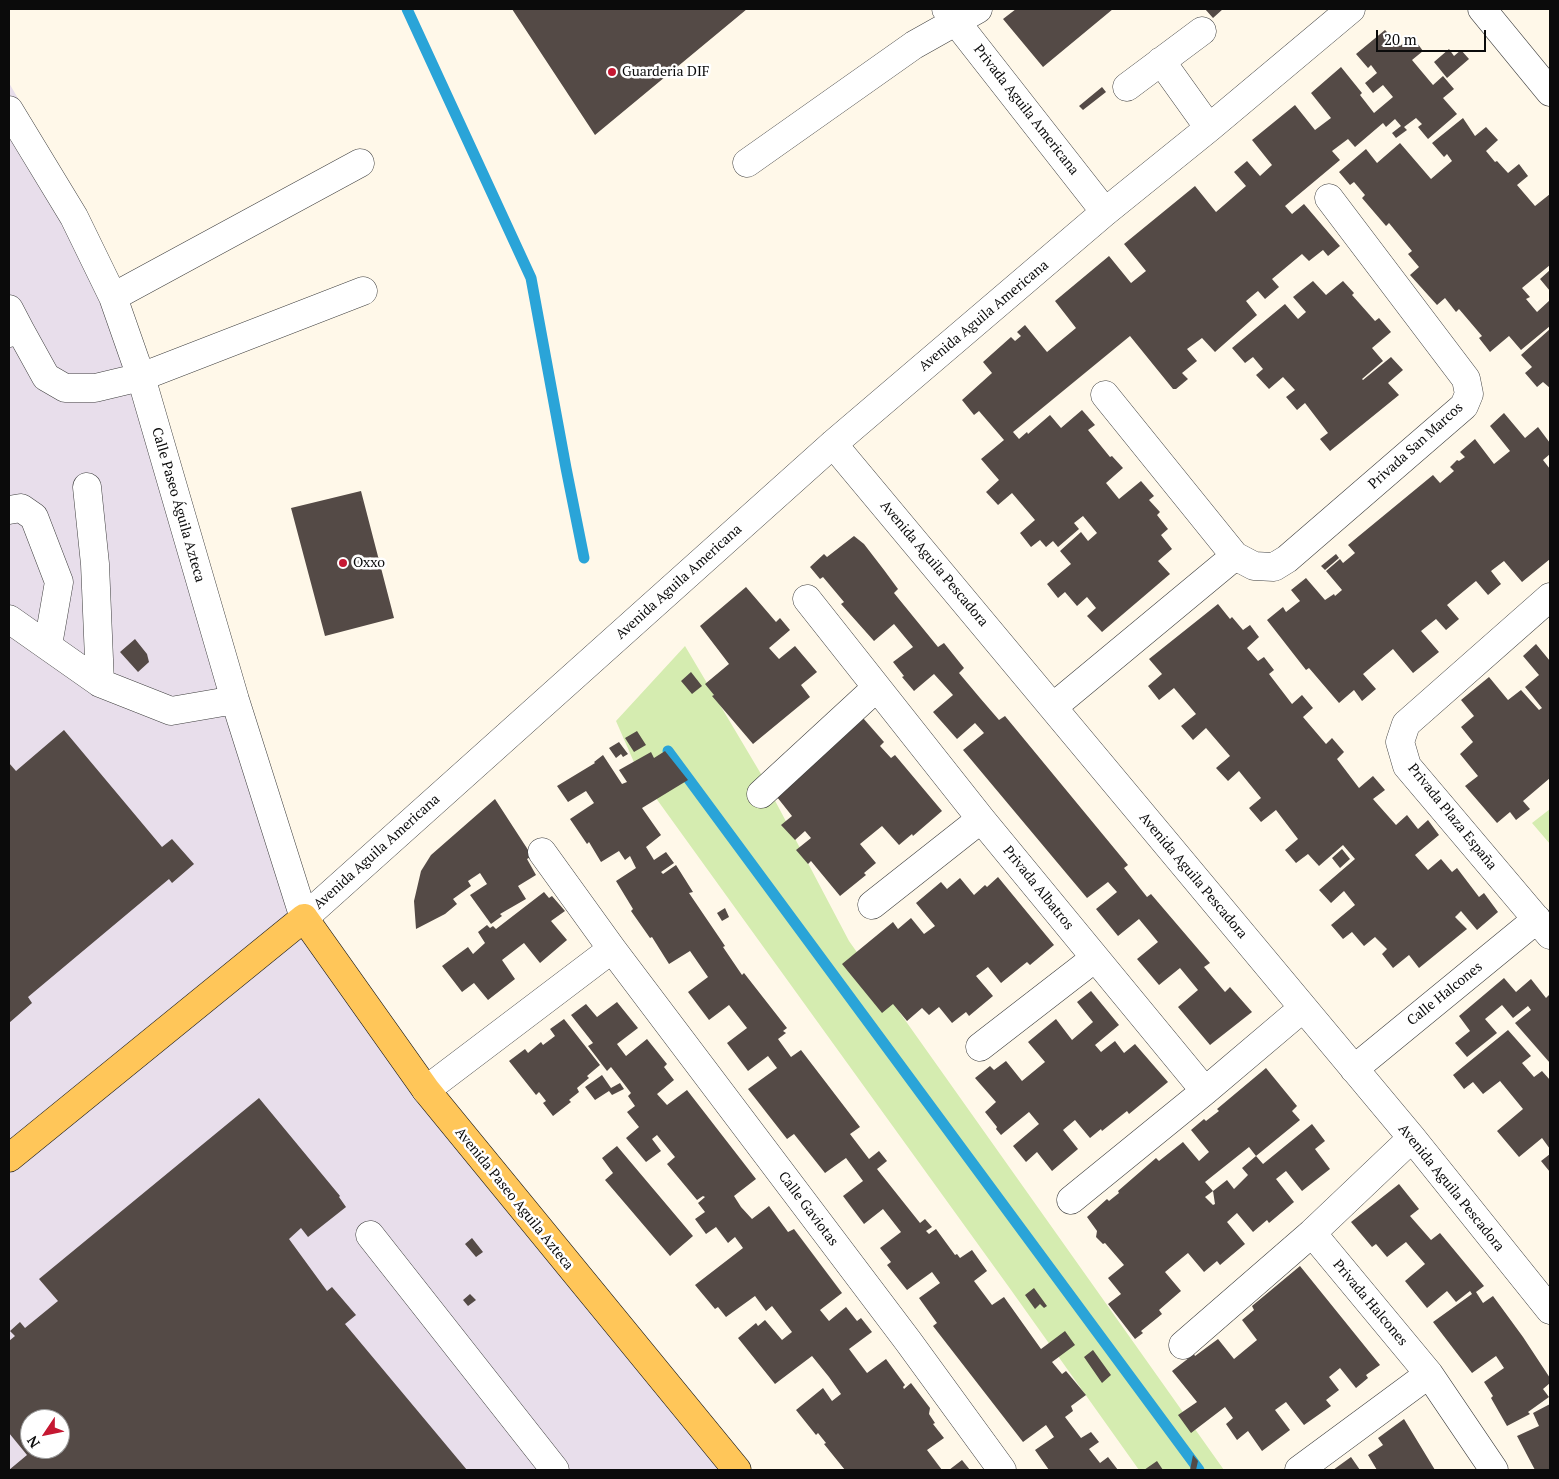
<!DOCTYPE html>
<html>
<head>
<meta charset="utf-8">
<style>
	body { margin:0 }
	#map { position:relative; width:1559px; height:1479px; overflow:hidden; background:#fff8e9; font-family:"PT Serif",serif }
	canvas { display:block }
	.frame { position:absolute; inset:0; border:10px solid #0b0b0b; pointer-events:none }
	.north { position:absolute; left:20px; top:1409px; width:50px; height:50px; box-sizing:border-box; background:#fff; border:1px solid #9d9d9d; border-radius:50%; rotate:236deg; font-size:14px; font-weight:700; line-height:20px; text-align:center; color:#0b0b0b }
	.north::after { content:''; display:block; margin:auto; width:18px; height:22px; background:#c51832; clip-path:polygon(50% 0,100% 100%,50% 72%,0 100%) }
	.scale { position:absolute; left:1376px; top:30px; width:110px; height:22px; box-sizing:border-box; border:2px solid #0b0b0b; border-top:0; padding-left:6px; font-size:15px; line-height:18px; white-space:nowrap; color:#0b0b0b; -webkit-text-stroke:4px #fff; paint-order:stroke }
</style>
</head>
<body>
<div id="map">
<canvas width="1559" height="1479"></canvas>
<div class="frame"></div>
<div class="north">N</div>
<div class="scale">20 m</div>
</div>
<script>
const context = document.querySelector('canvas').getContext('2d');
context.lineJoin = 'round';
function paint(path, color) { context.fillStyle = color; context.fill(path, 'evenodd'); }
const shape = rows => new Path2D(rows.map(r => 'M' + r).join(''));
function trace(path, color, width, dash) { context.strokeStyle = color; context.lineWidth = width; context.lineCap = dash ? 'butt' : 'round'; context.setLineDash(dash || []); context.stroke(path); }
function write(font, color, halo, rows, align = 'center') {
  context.font = font + ' "PT Serif",serif'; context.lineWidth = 5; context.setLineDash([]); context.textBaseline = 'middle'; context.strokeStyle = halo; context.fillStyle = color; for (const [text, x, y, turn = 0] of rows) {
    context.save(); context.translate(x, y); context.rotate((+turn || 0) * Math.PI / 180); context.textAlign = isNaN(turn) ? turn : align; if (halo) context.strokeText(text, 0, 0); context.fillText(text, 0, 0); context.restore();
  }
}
const industrial = shape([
	[9,83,90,221,298,916,735,1470,9,1470],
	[30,1419,60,1419,60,1449,30,1449]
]);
const green = shape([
	[685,646,761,774,849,941,1224,1470,1139,1470,1011,1290,640,776,616,721],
	[1550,809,1550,844,1532,823]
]);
const stream = shape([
	[407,9,531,278,566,468,584,558],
	[668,751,1199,1470]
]);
const building = shape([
	[512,9,747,9,595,135],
	[1016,9,1113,9,1043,67,1003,19],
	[1205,9,1223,9,1213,18],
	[1385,30,1400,46,1412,36,1423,51,1412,60,1433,85,1443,76,1454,89,1443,98,1457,114,1428,139,1418,127,1422,124,1416,118,1404,127,1407,130,1396,138,1392,133,1401,126,1395,119,1386,127,1383,123,1355,147,1348,139,1332,151,1340,160,1285,206,1292,214,1304,204,1340,246,1328,256,1323,250,1309,261,1302,254,1272,279,1279,287,1265,299,1258,291,1246,301,1257,315,1215,352,1202,338,1187,349,1197,361,1182,373,1188,379,1176,389,1173,389,1130,336,1013,432,1019,439,1027,432,1028,434,1050,415,1061,428,1082,410,1095,425,1088,430,1110,457,1112,456,1123,468,1106,483,1119,499,1141,481,1154,496,1149,500,1160,512,1157,515,1168,529,1161,535,1172,549,1158,561,1170,574,1102,632,1087,616,1096,608,1087,597,1077,606,1065,592,1058,598,1047,584,1071,564,1060,551,1081,532,1088,541,1097,533,1083,516,1074,523,1079,529,1058,547,1053,541,1046,547,1040,540,1031,547,1020,533,1035,520,1012,493,998,505,986,492,999,480,981,459,1004,440,979,411,974,415,962,400,992,373,983,362,1011,337,1015,341,1021,336,1017,332,1025,325,1047,352,1076,328,1055,301,1109,256,1131,283,1146,271,1124,244,1195,186,1216,212,1246,186,1234,172,1247,161,1260,176,1272,165,1252,140,1295,105,1315,130,1331,118,1311,93,1341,67,1362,93,1360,95,1374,113,1393,97,1383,85,1373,93,1365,83,1377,73,1371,65,1368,68,1356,54],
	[1449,49,1454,56,1461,50,1469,59,1447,78,1434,62],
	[1102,87,1106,92,1083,110,1079,106],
	[1463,118,1475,136,1486,127,1498,140,1486,151,1495,162,1497,161,1508,173,1519,164,1528,176,1517,185,1535,206,1550,194,1550,265,1522,288,1530,297,1526,299,1537,312,1550,300,1550,326,1521,350,1509,336,1490,352,1479,338,1482,336,1459,309,1456,312,1445,298,1437,305,1410,275,1419,267,1408,254,1412,251,1389,223,1386,226,1362,198,1365,195,1354,182,1350,185,1339,172,1366,149,1377,163,1400,143,1431,179,1452,161,1447,154,1444,157,1432,143],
	[1550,270,1550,291,1540,279],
	[1313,281,1326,295,1343,281,1354,293,1352,295,1375,321,1379,318,1391,332,1372,348,1383,361,1362,379,1363,380,1391,357,1403,370,1388,383,1399,395,1330,451,1320,439,1328,433,1305,403,1297,410,1286,397,1295,390,1283,377,1269,389,1256,375,1263,369,1253,357,1245,363,1232,348,1285,304,1298,319,1306,312,1293,297],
	[1550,329,1550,388,1543,382,1537,387,1525,373,1532,367,1521,355],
	[1504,413,1525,438,1538,427,1550,443,1550,454,1543,460,1550,469,1550,559,1522,582,1504,561,1491,571,1501,584,1488,595,1476,581,1447,605,1459,619,1446,630,1436,619,1421,631,1439,652,1413,673,1393,649,1363,674,1376,689,1362,701,1354,690,1339,703,1309,668,1306,670,1267,620,1283,607,1286,612,1300,601,1291,590,1306,578,1325,600,1334,594,1335,596,1342,590,1326,571,1340,559,1343,563,1355,553,1348,545,1433,475,1440,483,1454,471,1450,467,1457,460,1459,461,1465,457,1460,452,1475,439,1494,464,1510,451,1490,426],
	[361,491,394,618,325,636,291,508],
	[854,536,864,544,884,570,898,589,894,593,938,647,944,643,964,668,959,673,980,698,999,720,1005,716,1128,865,1124,868,1147,897,1151,894,1210,963,1204,967,1225,992,1230,987,1252,1012,1210,1045,1178,1007,1198,990,1180,968,1159,985,1137,959,1158,942,1149,931,1139,919,1118,936,1096,909,1117,892,1108,882,1087,898,963,750,984,733,975,723,957,739,933,712,953,695,934,674,914,691,902,677,904,676,893,662,913,647,894,624,874,641,841,604,844,602,823,577,820,579,810,567,824,554,827,557],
	[1336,554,1339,558,1325,570,1321,566],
	[746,587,776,622,780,618,790,630,769,648,779,659,795,646,817,672,801,685,810,697,753,744,712,696,714,695,705,684,729,664,700,626],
	[1218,604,1230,619,1232,617,1243,630,1250,625,1259,637,1247,648,1258,661,1264,657,1274,670,1269,674,1292,704,1302,695,1313,708,1303,717,1326,744,1332,738,1344,752,1337,759,1359,788,1373,776,1385,790,1373,799,1396,825,1407,815,1418,829,1428,820,1439,835,1415,855,1428,870,1441,859,1452,872,1457,868,1479,897,1484,893,1498,912,1477,930,1461,911,1455,917,1467,929,1419,968,1409,955,1393,968,1382,954,1387,949,1375,937,1364,946,1352,932,1343,939,1331,925,1355,905,1344,891,1331,903,1319,890,1355,859,1343,845,1319,866,1308,854,1296,863,1285,850,1298,839,1276,810,1261,822,1249,808,1261,798,1239,771,1228,781,1216,768,1230,756,1206,728,1193,740,1181,726,1196,714,1174,688,1159,700,1148,686,1162,674,1149,659],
	[135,639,147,654,149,662,138,672,120,652],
	[1536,644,1550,661,1550,778,1523,801,1530,809,1516,820,1510,812,1497,823,1465,786,1478,776,1460,754,1473,742,1461,727,1474,716,1461,700,1489,677,1508,700,1521,690,1539,710,1542,708,1525,687,1539,675,1523,656],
	[691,672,702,686,692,694,681,681],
	[863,718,884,742,880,746,891,758,895,755,942,811,913,836,912,834,899,845,882,826,860,844,876,863,864,873,866,875,840,896,811,861,808,864,796,850,811,838,805,831,795,840,781,825,792,816,777,797],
	[64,730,162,847,172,839,194,864,172,883,169,879,28,997,32,1003,9,1023,9,763,16,771],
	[637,731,646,745,634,752,625,738],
	[619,742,628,754,623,757,621,754,616,758,609,748],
	[665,751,688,780,642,808,661,835,646,847,654,860,666,852,674,863,661,872,663,874,676,865,693,892,689,893,725,946,723,947,742,975,744,973,787,1028,783,1031,786,1033,778,1039,791,1057,801,1050,860,1127,850,1134,869,1159,879,1151,887,1161,877,1169,920,1223,925,1219,932,1227,926,1231,929,1234,936,1229,955,1255,957,1254,960,1258,972,1250,987,1271,974,1281,992,1305,1004,1297,1041,1349,1065,1331,1075,1345,1052,1362,1062,1374,1066,1371,1086,1395,1071,1406,1073,1411,1065,1417,1081,1438,1091,1432,1099,1442,1089,1449,1100,1463,1108,1457,1118,1470,1049,1470,1035,1450,1054,1437,1046,1425,1023,1442,933,1326,937,1323,919,1298,940,1283,932,1272,907,1290,887,1265,891,1262,880,1248,901,1232,883,1209,864,1224,843,1196,863,1181,846,1158,825,1173,794,1134,787,1139,748,1089,777,1068,768,1056,748,1071,727,1043,747,1028,729,1005,709,1020,688,992,708,977,690,951,669,964,652,937,650,938,631,911,633,909,616,881,636,868,630,856,625,860,619,851,601,862,589,842,587,844,570,819,594,803,586,791,568,802,557,786,595,763,594,762,603,755,622,784,627,782,619,770,651,752,654,758],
	[495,799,532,856,527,859,536,875,518,886,526,899,500,914,502,916,491,924,470,895,487,884,480,873,468,881,471,886,453,899,457,904,445,914,416,929,414,901,421,871,431,855],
	[1342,849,1350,859,1340,868,1332,858],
	[998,877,1054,945,1030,965,1027,962,1001,983,988,967,976,976,993,996,969,1016,966,1012,952,1023,939,1007,929,1015,922,1008,907,1021,893,1004,882,1013,842,964,893,922,898,929,911,918,924,934,935,926,916,903,941,882,947,889,960,878,974,895,985,885,987,887],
	[544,892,549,898,552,896,565,911,551,921,567,940,540,963,524,943,502,960,515,979,488,1000,474,983,462,992,442,966,468,947,473,954,485,943,478,932,487,925,490,928,493,926,496,929],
	[725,908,729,917,722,921,717,913],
	[1504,978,1516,992,1531,979,1546,998,1550,994,1550,1063,1515,1023,1531,1010,1528,1006,1513,1018,1502,1005,1485,1019,1497,1033,1467,1057,1455,1043,1470,1031,1459,1016],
	[1091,991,1119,1025,1095,1045,1101,1052,1115,1041,1124,1053,1135,1044,1168,1082,1129,1114,1127,1111,1102,1131,1101,1129,1090,1138,1075,1120,1063,1130,1078,1149,1052,1171,1037,1152,1026,1162,1013,1146,1039,1124,1029,1112,1001,1135,996,1129,997,1127,985,1112,996,1102,975,1078,990,1066,994,1070,1006,1061,1022,1081,1045,1062,1028,1042,1056,1019,1072,1040,1093,1022,1077,1002],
	[617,1002,638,1028,617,1044,626,1056,647,1039,667,1064,664,1067,674,1080,657,1094,667,1105,687,1090,756,1179,734,1196,741,1207,752,1219,769,1206,788,1232,794,1229,842,1293,820,1310,829,1321,846,1307,857,1321,861,1318,872,1332,849,1349,867,1373,886,1359,905,1385,903,1387,904,1389,911,1383,930,1408,929,1414,935,1423,933,1424,944,1438,927,1450,942,1470,845,1470,824,1444,826,1443,818,1433,816,1435,796,1410,823,1388,832,1401,841,1394,829,1377,812,1356,775,1384,738,1338,756,1323,758,1326,765,1320,782,1340,792,1332,772,1306,766,1311,755,1296,726,1317,718,1307,715,1309,695,1285,743,1248,735,1237,728,1243,716,1227,706,1234,695,1219,705,1212,698,1203,705,1197,703,1196,697,1200,667,1164,675,1157,657,1135,652,1139,661,1151,646,1162,626,1138,639,1127,627,1112,635,1106,628,1096,631,1093,611,1067,607,1071,588,1046,593,1043,571,1015,586,1004,597,1017],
	[564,1019,600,1065,587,1076,589,1078,577,1088,579,1092,569,1100,571,1102,553,1116,543,1103,546,1101,539,1092,536,1095,509,1061,525,1049,528,1053,541,1042,543,1045,555,1036,550,1029],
	[1508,1030,1531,1056,1522,1063,1534,1077,1542,1071,1550,1080,1550,1149,1542,1138,1519,1157,1497,1131,1523,1109,1500,1081,1483,1094,1473,1082,1464,1089,1453,1075],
	[1266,1068,1297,1106,1292,1111,1300,1120,1256,1156,1249,1147,1205,1182,1213,1191,1227,1180,1234,1189,1248,1175,1242,1168,1256,1156,1263,1164,1312,1124,1325,1141,1315,1149,1330,1169,1302,1191,1286,1171,1276,1179,1294,1202,1269,1223,1267,1220,1253,1232,1237,1213,1227,1222,1245,1244,1220,1265,1217,1261,1204,1272,1188,1253,1165,1272,1181,1291,1159,1310,1162,1314,1141,1331,1143,1333,1135,1339,1108,1304,1121,1294,1108,1278,1124,1265,1105,1243,1103,1244,1096,1237,1097,1231,1087,1217,1107,1199,1109,1201,1119,1193,1118,1191,1156,1158,1159,1161,1183,1142,1199,1161,1209,1152,1191,1130,1204,1119,1206,1121,1219,1111,1217,1109],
	[1213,1191,1215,1204,1213,1205,1205,1197],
	[602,1075,611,1088,620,1083,624,1089,612,1095,609,1091,595,1100,585,1087],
	[259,1098,340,1196,339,1197,346,1207,308,1237,301,1228,289,1239,327,1291,332,1287,356,1315,345,1324,467,1470,9,1470,27,1455,9,1433,9,1341,15,1336,10,1331,20,1322,25,1328,58,1301,39,1279],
	[30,1419,60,1419,60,1449,30,1449],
	[617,1146,693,1236,670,1256,605,1180,613,1173,602,1158],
	[1550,1154,1550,1172,1541,1161],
	[1399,1184,1419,1209,1410,1216,1431,1240,1440,1233,1484,1286,1476,1292,1483,1303,1493,1296,1523,1337,1550,1378,1550,1383,1543,1389,1549,1397,1528,1412,1530,1414,1507,1426,1491,1398,1493,1396,1484,1382,1504,1368,1496,1356,1472,1373,1433,1322,1472,1294,1470,1291,1456,1302,1447,1291,1427,1308,1405,1281,1425,1264,1406,1242,1387,1257,1376,1244,1372,1247,1351,1222],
	[472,1238,483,1252,476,1257,465,1244],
	[1300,1266,1380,1365,1366,1375,1368,1378,1356,1388,1340,1368,1329,1377,1339,1390,1326,1400,1331,1406,1304,1425,1286,1402,1275,1410,1290,1430,1262,1451,1248,1431,1237,1440,1226,1424,1233,1418,1225,1407,1191,1433,1178,1415,1197,1402,1172,1371,1194,1354,1195,1356,1218,1339,1234,1359,1246,1349,1257,1340,1242,1320,1254,1310,1252,1306],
	[1034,1288,1047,1306,1044,1308,1040,1304,1035,1309,1025,1295],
	[470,1294,476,1300,468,1306,463,1300],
	[1093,1350,1111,1375,1102,1383,1084,1357],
	[1550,1404,1550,1470,1535,1470,1517,1436,1539,1426,1533,1413],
	[1404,1419,1435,1470,1377,1470,1368,1455,1383,1445,1378,1438],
	[1193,1455,1198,1461,1196,1470,1190,1470],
	[1351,1457,1360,1470,1333,1470],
	[962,1460,970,1470,949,1470],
	[1157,1461,1163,1470,1144,1470]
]);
const minor = shape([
	[946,9,1105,212],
	[1482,9,1550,92],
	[1161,61,1209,128],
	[1127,87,1202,31],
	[9,110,74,217,113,297,141,377,235,700,304,918,833,444,1105,212,1209,128,1351,9],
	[747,163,914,45,978,9],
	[113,297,360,163],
	[9,309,20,330],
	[9,333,20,330,46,377,65,388,95,388,141,377,363,291],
	[1105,395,1235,556,1254,566,1274,567,1287,559,1464,406,1469,394,1466,379,1329,198],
	[833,444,1412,1138,1550,1310],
	[87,487,95,564,100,683],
	[9,510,21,508,34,517,59,582,48,645],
	[1550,597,1406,724,1400,742,1407,766,1550,935],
	[807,599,981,819,1205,1091],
	[9,619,100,683,171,711,235,700],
	[1053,707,1235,556],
	[761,794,876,688],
	[542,852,612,949,908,1341,1002,1470],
	[872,905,981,819],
	[980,1047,1095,958],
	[1354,1069,1537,919],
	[426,1090,612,949],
	[1071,1200,1205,1091,1303,1008],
	[1312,1233,1429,1374,1494,1470],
	[370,1235,555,1470],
	[1183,1345,1312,1233,1412,1138],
	[1299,1470,1429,1374]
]);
const major = shape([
	[9,1158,304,918,426,1090,737,1470]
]);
const markers = [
	[612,72,5,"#c51832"],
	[343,563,5,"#c51832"]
];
const poiNames = [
	["Guarderia DIF",622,72],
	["Oxxo",353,563]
];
const streetNames = [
	["Privada Aguila Americana",1026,110,52],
	["Avenida Aguila Americana",984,316,-40],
	["Privada San Marcos",1416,446,-42],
	["Calle Paseo Águila Azteca",178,505,74],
	["Avenida Aguila Pescadora",934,564,50],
	["Avenida Aguila Americana",679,582,-42],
	["Privada Plaza España",1452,817,51],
	["Avenida Aguila Americana",377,852,-42],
	["Avenida Aguila Pescadora",1193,876,50],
	["Privada Albatros",1038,888,51],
	["Calle Halcones",1445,994,-39],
	["Avenida Aguila Pescadora",1451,1188,51],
	["Avenida Paseo Aguila Azteca",514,1199,51],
	["Calle Gaviotas",808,1209,53],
	["Privada Halcones",1370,1303,50]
];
paint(industrial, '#e8deeb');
paint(green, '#d5ecb0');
trace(stream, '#2aa4d8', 11);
paint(building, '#544a46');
trace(minor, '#3e3e3e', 29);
trace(major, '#1c1c1c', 29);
trace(minor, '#fff', 28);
trace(major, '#ffc659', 28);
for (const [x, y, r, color] of markers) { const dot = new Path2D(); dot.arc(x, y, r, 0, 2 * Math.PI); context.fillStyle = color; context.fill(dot); trace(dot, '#fff', 2); }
write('14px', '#0b0b0b', '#fff', poiNames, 'left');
write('14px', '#0b0b0b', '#fff', streetNames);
</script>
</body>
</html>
